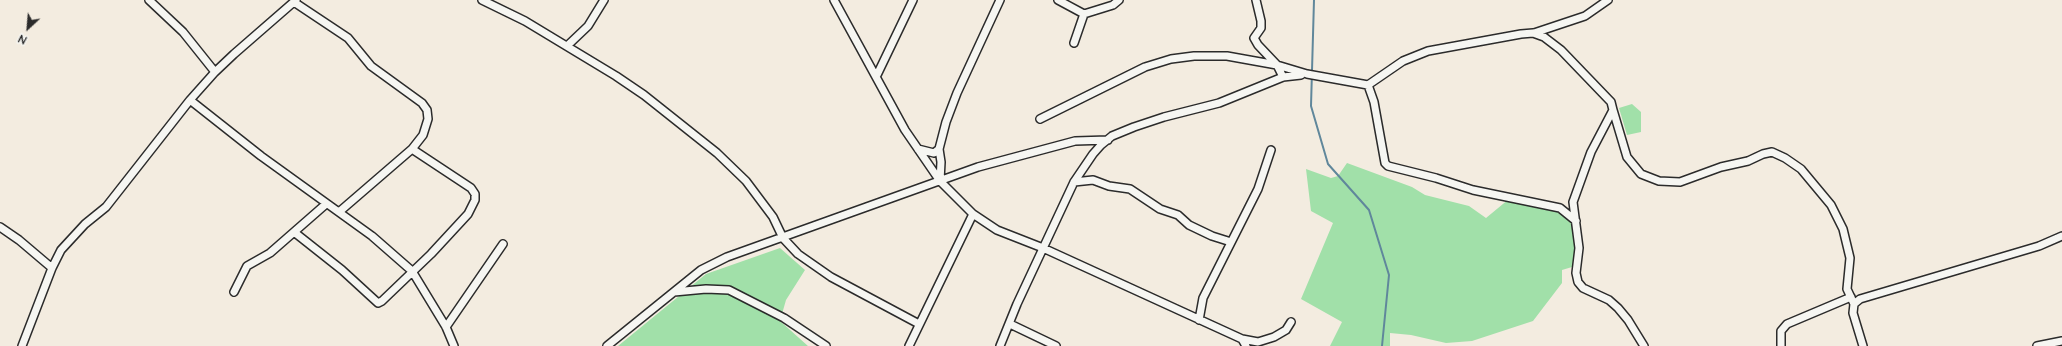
<!DOCTYPE html>
<html>
<head>
<meta charset="utf-8">
<style>
	body { margin:0 }
	#map { position:relative; width:2062px; height:346px; overflow:hidden; background:#f3ece0; font-family:"Architects Daughter",sans-serif }
	canvas { display:block }
	.north { position:absolute; left:8px; top:8px; width:40px; height:40px; -webkit-text-stroke:3px #f6f6f2; paint-order:stroke; rotate:206deg; font-size:11px; font-weight:700; line-height:16px; text-align:center; color:#2b2b2b }
	.north::after { content:''; display:block; margin:auto; width:14px; height:18px; background:#2b2b2b; clip-path:polygon(50% 0,100% 100%,50% 72%,0 100%) }
</style>
</head>
<body>
<div id="map">
<canvas width="2062" height="346"></canvas>
<div class="north">N</div>
</div>
<script>
const context = document.querySelector('canvas').getContext('2d');
context.lineJoin = 'round';
function paint(path, color) { context.fillStyle = color; context.fill(path, 'evenodd'); }
const shape = rows => new Path2D(rows.map(r => 'M' + r).join(''));
function trace(path, color, width, dash) { context.strokeStyle = color; context.lineWidth = width; context.lineCap = dash ? 'butt' : 'round'; context.setLineDash(dash || []); context.stroke(path); }
const green = shape([
	[1632,104,1641,112,1641,132,1627,135,1619,108],
	[1347,163,1412,187,1425,195,1469,206,1486,218,1509,199,1562,208,1573,219,1576,255,1572,267,1562,270,1562,283,1533,321,1472,341,1446,343,1411,335,1390,333,1390,346,1330,346,1342,322,1301,299,1333,223,1311,211,1306,169,1331,178,1338,176],
	[780,248,805,270,786,300,780,321,808,346,618,346,706,274]
]);
const stream = shape([
	[1314,0,1311,106,1328,164,1369,210,1389,275,1382,346]
]);
const minor = shape([
	[149,0,183,32,215,72],
	[482,0,525,21,616,76,644,95,717,153,746,181,773,217,783,238,798,254,831,277,919,324],
	[834,0,905,130,940,181,973,214,997,230,1043,248,1242,339,1246,346],
	[1058,0,1084,14],
	[1256,0,1261,21,1261,28,1254,38,1258,45,1277,65,1283,77],
	[294,2,348,38,371,66,422,103,427,110,428,119,423,135,412,149,339,212],
	[1534,33,1585,16,1608,0],
	[1074,43,1084,14,1113,5,1119,0],
	[567,46,588,26,604,0],
	[877,75,913,0],
	[1368,85,1374,102,1385,163,1388,166,1436,178,1473,190,1560,208,1576,221],
	[190,100,261,156,372,236,412,271,446,327,454,346],
	[1613,110,1627,157,1641,174,1659,181,1680,182,1721,167,1748,161,1763,154,1772,152,1785,158,1801,169,1831,205,1843,229,1850,258,1847,289,1854,304],
	[1040,119,1145,67,1171,59,1194,56,1227,56,1277,65,1307,74,1368,85,1403,61,1428,51,1521,34,1533,33,1544,37,1561,50,1611,102,1613,110,1591,152,1573,202,1579,248,1576,273,1578,282,1583,288,1609,300,1618,308,1628,320,1644,346],
	[918,149,934,153,939,149],
	[940,181,941,162,939,149,946,122,957,93,1000,0],
	[1074,182,1093,180,1109,186,1130,189,1160,209,1178,215,1189,225,1212,236,1231,242],
	[0,227,19,240,52,268],
	[294,232,342,270,378,303,382,301,431,254,468,214,475,200,475,194,471,188,412,149],
	[234,292,247,266,270,253,326,204],
	[674,292,706,289,729,290,784,318,826,346],
	[1199,320,1203,298,1258,189,1271,150],
	[1010,324,1056,346],
	[446,327,503,244],
	[1242,339,1258,342,1274,337,1286,330,1291,322],
	[22,346,52,268,61,250,85,224,106,207,190,100,215,72,234,54,296,0],
	[607,346,701,270,727,257,978,167,1075,141,1108,140],
	[909,346,973,214],
	[1000,346,1017,304,1074,182,1093,154,1101,145,1112,136,1134,127,1164,117,1219,103,1283,77,1301,75],
	[1781,346,1781,331,1787,324,1851,297],
	[1863,346,1853,313,1854,304,1860,299,2039,246,2062,236],
	[2037,346,2062,341]
]);
paint(green, '#a1e0a9');
trace(stream, '#60879b', 2);
trace(minor, '#2b2b2b', 10);
trace(minor, '#f6f6f2', 7);
</script>
</body>
</html>
